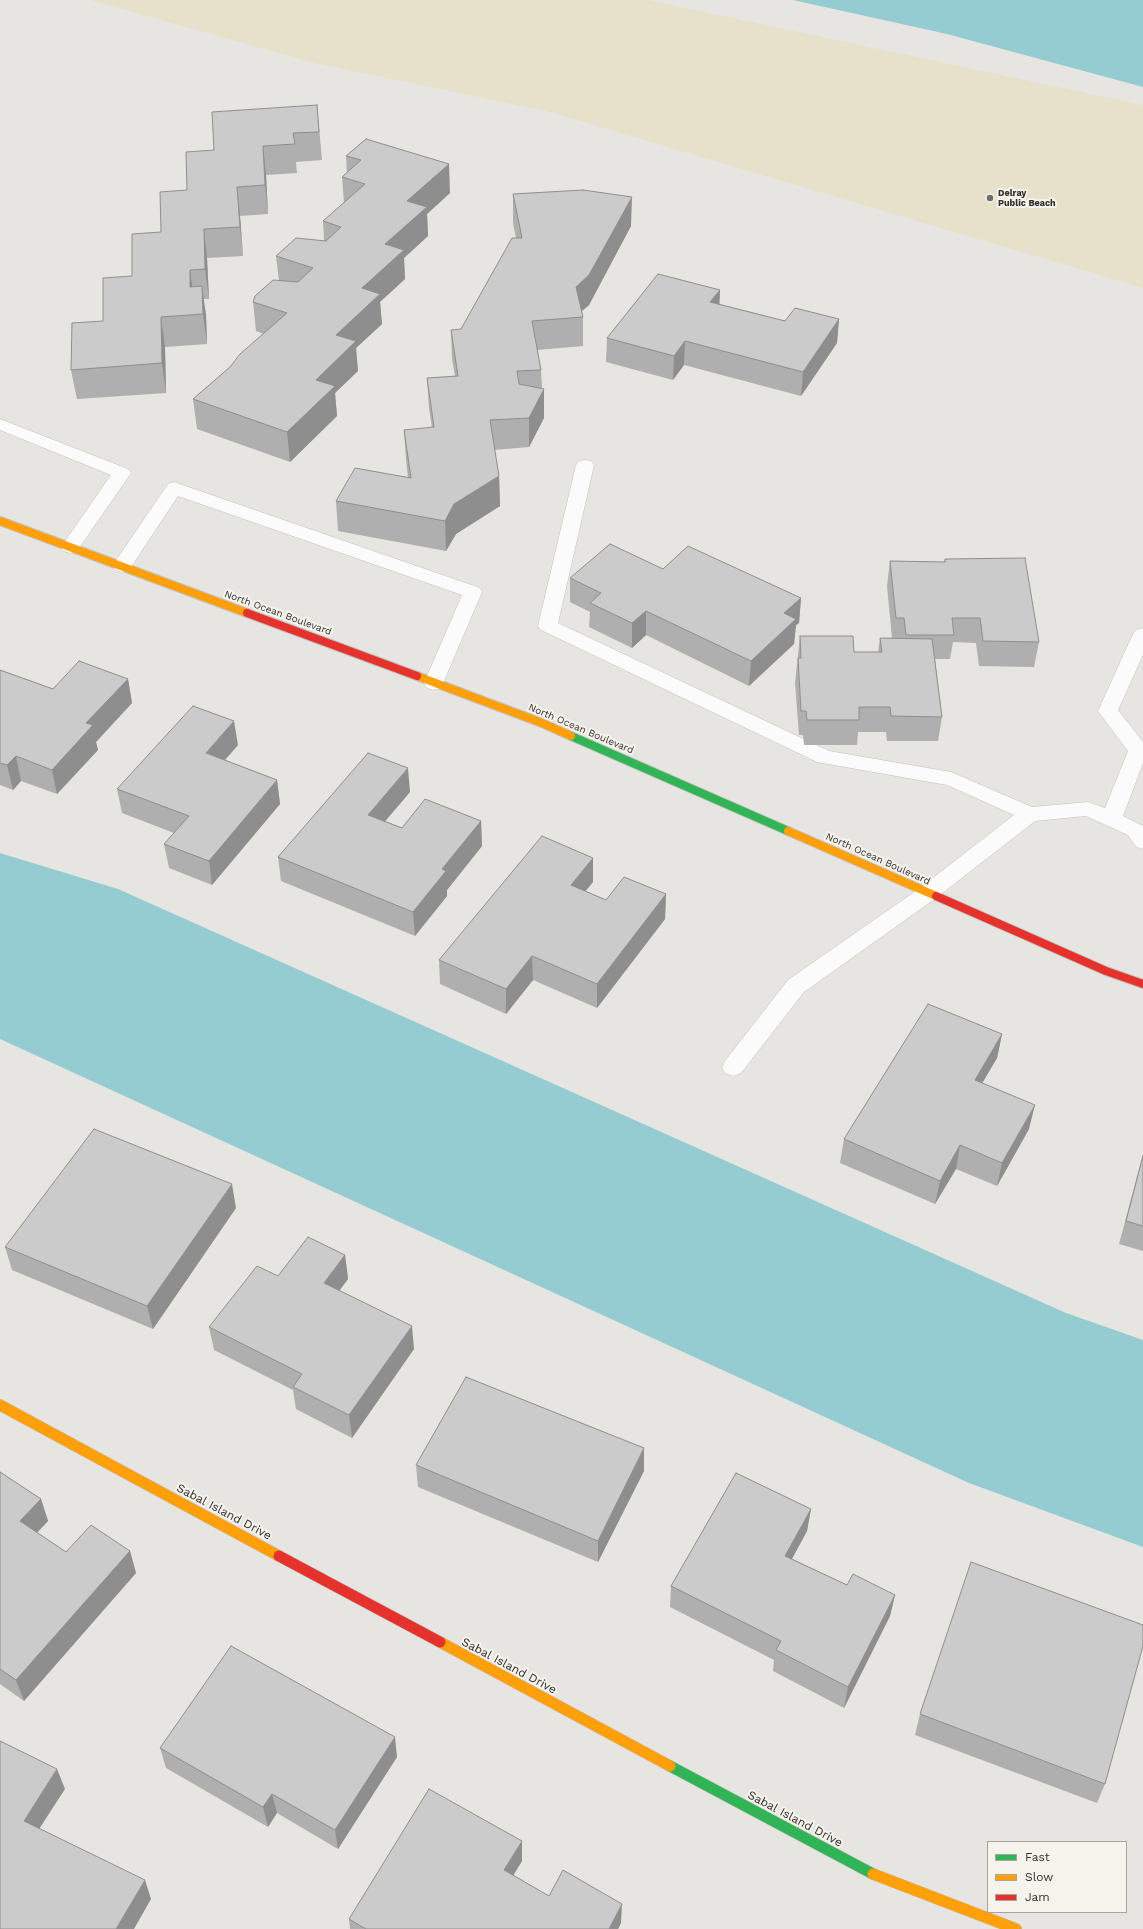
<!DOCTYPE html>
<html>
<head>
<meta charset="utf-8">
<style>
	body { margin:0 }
	#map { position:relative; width:1143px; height:1929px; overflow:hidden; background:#e7e5e2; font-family:"Work Sans",sans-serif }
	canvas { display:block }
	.legend { position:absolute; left:987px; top:1841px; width:140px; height:72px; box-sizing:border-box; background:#f6f3ed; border:1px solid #a7a5a0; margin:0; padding:5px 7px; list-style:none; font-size:12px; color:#302f2d }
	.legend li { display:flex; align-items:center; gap:8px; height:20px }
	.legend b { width:20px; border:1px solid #a7a5a0 }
</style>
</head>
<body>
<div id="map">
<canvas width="1143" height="1929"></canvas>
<ul class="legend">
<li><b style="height:5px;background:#30b455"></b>Fast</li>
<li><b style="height:5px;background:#ff9f0a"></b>Slow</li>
<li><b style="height:5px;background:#e5322d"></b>Jam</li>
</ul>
</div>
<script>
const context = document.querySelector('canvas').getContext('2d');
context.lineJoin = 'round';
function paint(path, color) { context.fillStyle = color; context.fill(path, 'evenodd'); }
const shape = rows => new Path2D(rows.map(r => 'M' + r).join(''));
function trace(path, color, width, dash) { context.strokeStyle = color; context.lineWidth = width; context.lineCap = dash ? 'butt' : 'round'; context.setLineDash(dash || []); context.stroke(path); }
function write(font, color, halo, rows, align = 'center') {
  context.font = font + ' "Work Sans",sans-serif'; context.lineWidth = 4; context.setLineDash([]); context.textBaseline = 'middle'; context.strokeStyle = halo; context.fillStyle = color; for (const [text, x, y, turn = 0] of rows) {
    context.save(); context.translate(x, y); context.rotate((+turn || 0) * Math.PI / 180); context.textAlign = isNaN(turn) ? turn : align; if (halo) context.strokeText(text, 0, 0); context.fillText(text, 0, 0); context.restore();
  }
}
const sand = shape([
	[90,0,648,0,1143,105,1143,288,546,111,314,63]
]);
const water = shape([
	[793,0,1143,0,1143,87,947,34],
	[0,853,118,889,1066,1313,1143,1340,1143,1547,969,1483,0,1039]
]);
const lane = shape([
	[0,419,128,469,131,473,77,551,70,553,63,551,61,547,111,475,0,430,0,419],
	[585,460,591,461,594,465,558,623,829,751,951,772,1032,807,1088,802,1105,808,1128,751,1098,711,1133,634,1136,630,1143,628,1143,655,1118,710,1143,742,1143,763,1123,816,1143,826,1143,849,1136,847,1128,835,1086,816,1035,821,936,898,804,992,741,1073,733,1076,725,1073,722,1067,725,1061,788,980,920,888,1014,815,947,785,817,762,541,630,538,626,576,465,579,461,585,460],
	[174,482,480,588,482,592,441,688,434,690,427,688,424,683,462,595,178,496,129,570,122,572,115,570,113,566,115,562,168,484,174,482]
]);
const fastFar1 = shape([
	[571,736,788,831]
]);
const fast = shape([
	[670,1766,873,1874]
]);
const slowFar1 = shape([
	[0,521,247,613],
	[417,676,542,723,571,736],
	[788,831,936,896]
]);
const slow = shape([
	[0,1405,279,1556],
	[440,1642,670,1766],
	[873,1874,1016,1929]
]);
const jamFar1 = shape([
	[247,613,417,676],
	[936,896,1106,971,1143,984]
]);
const jam = shape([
	[279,1556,440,1642]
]);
const wall = shape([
	[317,105,322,160,296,162,297,173,266,175,268,214,240,216,243,256,207,258,209,299,203,299,206,315,207,344,165,347,166,393,77,399,71,370,103,321,132,276,161,232,187,190,214,150],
	[366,139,450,193,427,214,428,236,404,258,405,279,380,302,382,324,356,348,358,371,335,393,337,416,290,462,197,429,193,399,230,367,264,334,256,331,253,302,279,281,276,256,324,241,323,221,344,203,342,177,347,173,346,156],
	[513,194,631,226,589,305,582,311,583,317,583,346,537,350,541,370,542,388,544,418,529,447,494,450,499,476,500,506,456,534,446,551,338,531,336,501,408,478,406,460,404,430,432,428,429,408,427,378,455,376,452,359,451,330,461,329,516,238,513,223],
	[720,290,719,304,785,321,839,319,837,343,801,396,684,365,673,380,606,362,607,338],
	[945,559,1039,642,1034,667,979,666,976,643,953,642,950,659,935,659,942,717,938,741,887,741,886,732,858,732,857,745,804,745,803,735,799,735,795,683,800,636,854,652,878,652,880,638,892,638,887,586,890,561,944,562],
	[663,569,801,598,799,623,796,625,794,644,749,686,646,635,632,648,589,627,590,612,570,602,570,578],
	[0,670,53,689,128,679,132,703,96,742,98,750,57,794,21,781,13,790,0,785],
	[238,745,225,760,277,780,280,804,212,885,169,868,164,844,174,833,122,813,117,789],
	[410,792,385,821,402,828,481,821,482,846,447,890,447,896,415,936,281,881,278,857],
	[593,882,585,891,606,900,666,894,665,919,597,1008,533,980,506,1014,440,984,439,960],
	[1002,1034,997,1058,982,1083,1029,1129,997,1186,956,1169,935,1204,840,1163,844,1139],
	[1143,1154,1143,1251,1119,1244],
	[236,1208,153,1329,12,1270,5,1247],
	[345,1255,348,1279,339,1291,414,1349,352,1438,296,1409,293,1390,214,1350,209,1327,278,1276],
	[416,1465,644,1471,598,1562,418,1487],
	[0,1472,41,1499,48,1521,37,1533,66,1552,130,1551,136,1573,24,1701,0,1684],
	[811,1509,807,1531,792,1559,847,1585,895,1595,890,1616,844,1708,773,1671,774,1660,670,1607,671,1586],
	[920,1714,1105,1784,1097,1803,915,1735],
	[160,1748,397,1757,338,1849,277,1813,268,1827,166,1768],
	[522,1861,513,1875,549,1896,621,1923,618,1929,350,1929,349,1919]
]);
const shadedWall = shape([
	[263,146,266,175,268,214,265,185],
	[449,164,450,193,427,214,428,236,404,258,405,279,380,302,382,324,356,348,358,371,335,393,337,416,290,462,287,432,316,380,336,335,362,288,407,201],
	[237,187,240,216,243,256,240,227],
	[632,197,631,226,589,305,576,316,576,287],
	[204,229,207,258,209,299,205,269],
	[190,270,194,300,194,316,190,287],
	[202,286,206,315,207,344,203,314],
	[720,290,719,314,710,302],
	[161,317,165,347,166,393,162,363],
	[839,319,837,343,801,396,803,372],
	[685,341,684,365,673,380,674,356],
	[544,389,544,418,529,447,529,418],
	[499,476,500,506,456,534,446,551,445,521,454,504],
	[801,598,799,623,796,625,794,644,749,686,751,661,784,613],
	[646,611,646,635,632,648,632,623],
	[128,679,132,703,96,742,98,750,57,794,52,770,86,723],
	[234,721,238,745,209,778,206,753],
	[16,756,21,781,13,790,7,765],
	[408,768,410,792,370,839,368,815],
	[277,780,280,804,212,885,209,861],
	[481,821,482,846,447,890,447,896,415,936,413,912,442,869],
	[593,858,593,882,571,909,571,885],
	[666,894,665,919,597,1008,597,984],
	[532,956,533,980,506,1014,506,989],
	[1002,1034,997,1058,970,1104,975,1080],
	[1035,1105,1029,1129,997,1186,1002,1163],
	[960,1145,956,1169,935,1204,940,1181],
	[232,1184,236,1208,153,1329,147,1306],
	[345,1255,348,1279,327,1307,324,1283],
	[412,1326,414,1349,352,1438,349,1415],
	[644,1448,644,1471,598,1562,598,1541],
	[41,1499,48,1521,27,1543,20,1521],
	[811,1509,807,1531,782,1577,785,1556],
	[130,1551,136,1573,24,1701,16,1680],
	[895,1595,890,1616,844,1708,848,1687],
	[395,1737,397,1757,338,1849,335,1830],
	[57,1769,65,1789,32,1840,24,1821],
	[272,1794,277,1813,268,1827,263,1807],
	[522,1841,522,1861,505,1889,504,1870],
	[145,1880,151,1899,134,1929,116,1929],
	[622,1904,621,1923,618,1929,609,1929]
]);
const building = shape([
	[317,105,319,132,293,133,295,144,263,146,265,185,237,187,240,227,204,229,205,269,190,270,190,287,202,286,203,314,161,317,162,363,71,370,72,323,103,321,103,278,132,276,132,234,161,232,160,192,187,190,186,152,214,150,212,112,317,105],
	[366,139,449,164,407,201,427,207,385,244,404,250,362,288,380,294,336,335,356,341,316,380,335,386,287,432,193,399,230,367,240,354,287,313,253,302,255,296,273,280,298,282,313,268,276,256,296,238,326,241,341,227,323,221,365,184,342,177,361,160,346,156,366,139],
	[583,190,632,197,589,275,576,287,583,317,532,321,541,370,517,371,519,384,544,389,529,418,490,420,499,476,454,504,445,521,336,501,355,468,411,478,404,430,434,427,427,378,458,376,451,330,461,329,512,238,522,238,513,194,583,190],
	[658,274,720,290,710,302,785,321,795,308,839,319,803,372,685,341,674,356,607,338,658,274],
	[610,544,663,569,688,546,801,598,784,613,796,619,751,661,646,611,632,623,590,603,601,593,570,578,610,544],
	[1025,558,1039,642,983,641,980,618,952,618,954,635,906,635,904,618,896,618,890,561,945,562,945,559,1025,558],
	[800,636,853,636,854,652,882,652,880,638,932,639,942,717,891,716,890,707,859,707,859,720,807,720,806,711,801,711,798,658,801,658,800,636],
	[79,661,128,679,86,723,93,725,52,770,16,756,7,765,0,763,0,670,53,689,79,661],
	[193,706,234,721,206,753,277,780,209,861,164,844,189,816,117,789,193,706],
	[368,753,408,768,368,815,402,828,425,799,481,821,442,869,446,871,413,912,278,857,368,753],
	[542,836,593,858,571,885,606,900,624,877,666,894,597,984,532,956,506,989,439,960,542,836],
	[928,1004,1002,1034,975,1080,1035,1105,1002,1163,960,1145,940,1181,844,1139,928,1004],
	[94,1129,232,1184,147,1306,5,1247,94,1129],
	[1143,1156,1143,1226,1126,1221,1143,1156],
	[308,1237,345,1255,324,1283,412,1326,349,1415,293,1387,302,1374,209,1327,257,1266,278,1276,308,1237],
	[466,1377,644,1448,598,1541,416,1465,466,1377],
	[0,1472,41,1499,20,1521,66,1552,91,1525,130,1551,16,1680,0,1669,0,1472],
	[736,1473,811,1509,785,1556,847,1585,853,1574,895,1595,848,1687,776,1650,781,1641,671,1586,736,1473],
	[971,1562,1143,1625,1143,1646,1105,1784,920,1714,971,1562],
	[231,1646,395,1737,335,1830,272,1794,263,1807,160,1748,231,1646],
	[0,1741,57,1769,24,1821,145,1880,116,1929,0,1929,0,1741],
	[429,1789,522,1841,504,1870,549,1896,563,1870,622,1904,609,1929,366,1929,349,1919,429,1789]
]);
const markers = [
	[990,198,4,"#706f6c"]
];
const farPoinames = [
	["Delray",998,193],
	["Public Beach",998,203]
];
const streetNames = [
	["North Ocean Boulevard",278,613,20],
	["North Ocean Boulevard",581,729,23],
	["North Ocean Boulevard",878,859,24]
];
const nearStreetnames = [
	["Sabal Island Drive",224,1512,28],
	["Sabal Island Drive",509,1666,28],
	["Sabal Island Drive",795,1819,28]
];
paint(sand, '#e7e1cb');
paint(water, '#94ccd1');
trace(lane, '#c2c0be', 1);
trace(fastFar1, '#c2c0be', 10);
trace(fast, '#c2c0be', 12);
trace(slowFar1, '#c2c0be', 10);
trace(slow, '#c2c0be', 12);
trace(jamFar1, '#c2c0be', 10);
trace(jam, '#c2c0be', 12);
paint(lane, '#fbfbfb');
trace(fastFar1, '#30b455', 8);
trace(fast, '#30b455', 11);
trace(slowFar1, '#ff9f0a', 8);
trace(slow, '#ff9f0a', 11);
trace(jamFar1, '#e5322d', 8);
trace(jam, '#e5322d', 11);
paint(wall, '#afafaf');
paint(shadedWall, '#8f8e8e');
paint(building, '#cccbcb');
trace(building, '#8f8e8e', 1);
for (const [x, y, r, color] of markers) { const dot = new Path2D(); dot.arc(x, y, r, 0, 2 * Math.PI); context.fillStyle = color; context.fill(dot); trace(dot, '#f6f3ed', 1.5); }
write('bold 9px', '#302f2d', '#f6f3ed', farPoinames, 'left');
write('10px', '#302f2d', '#f6f3ed', streetNames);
write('12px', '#302f2d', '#f6f3ed', nearStreetnames);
</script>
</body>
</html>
